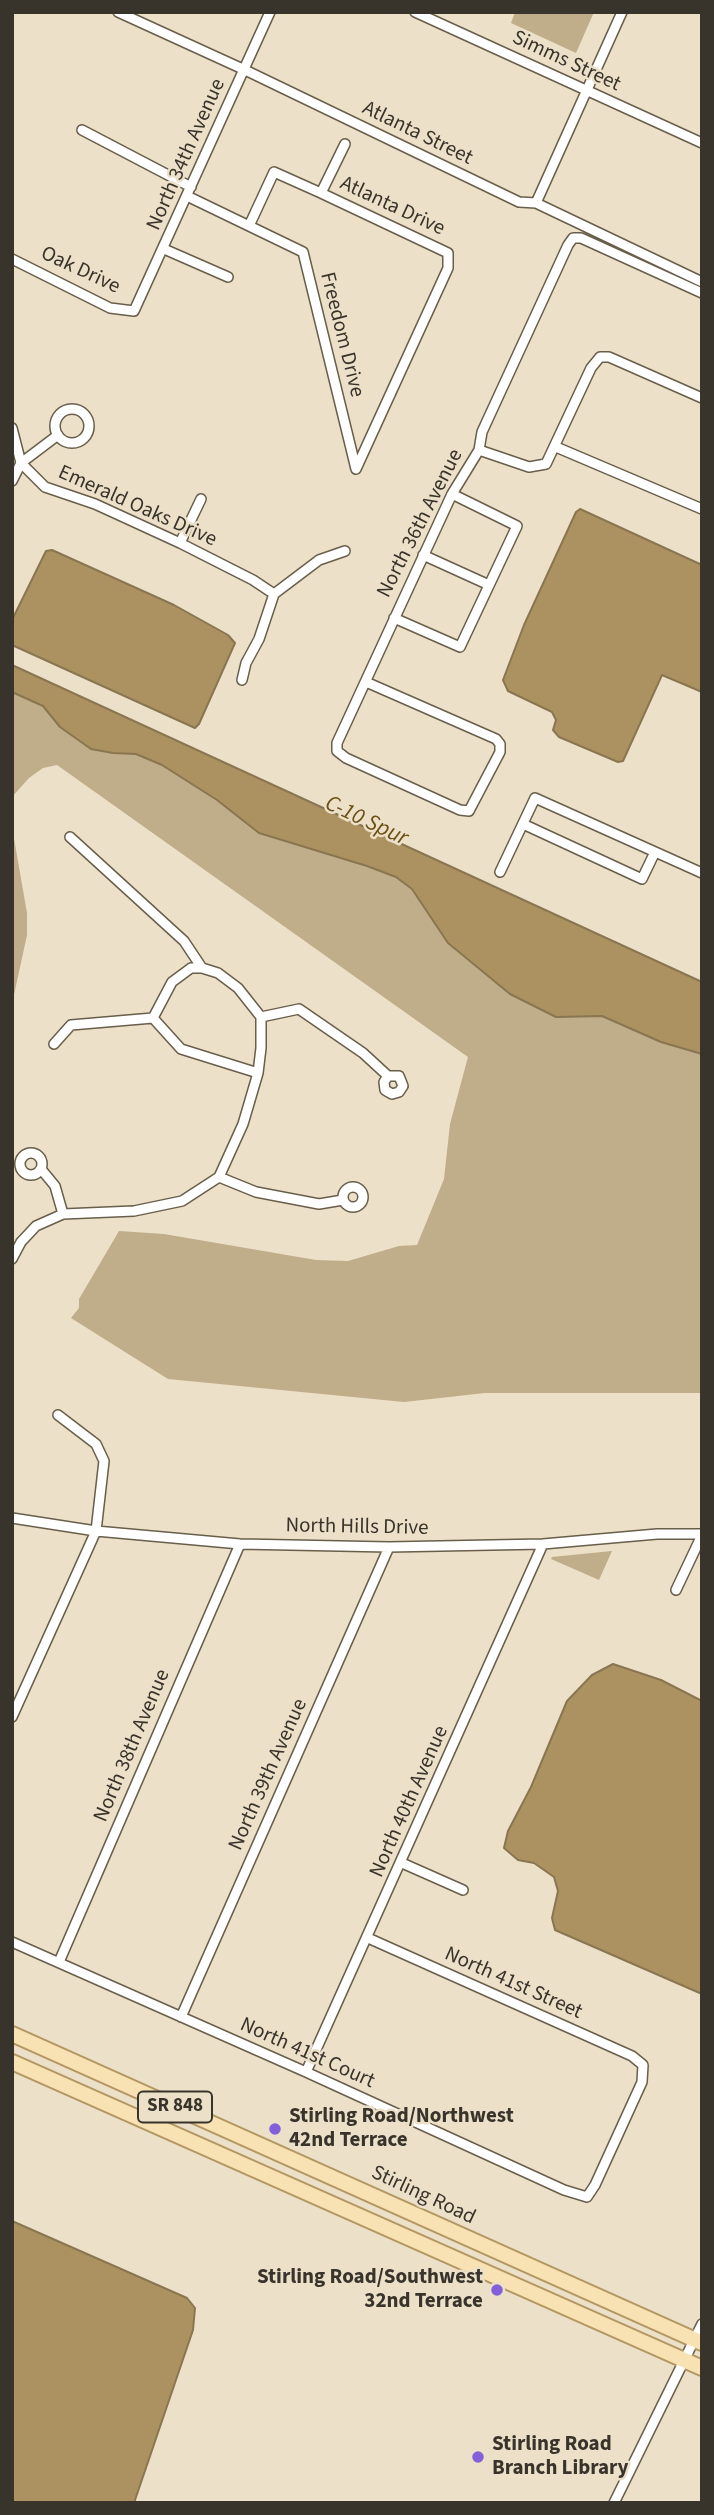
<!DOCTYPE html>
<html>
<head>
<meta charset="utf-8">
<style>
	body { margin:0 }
	#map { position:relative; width:714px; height:2515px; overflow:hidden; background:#ede0c9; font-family:"Source Sans 3",sans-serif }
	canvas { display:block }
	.frame { position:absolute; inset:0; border:14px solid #38342b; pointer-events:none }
</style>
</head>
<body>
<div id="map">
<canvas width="714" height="2515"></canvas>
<div class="frame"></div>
</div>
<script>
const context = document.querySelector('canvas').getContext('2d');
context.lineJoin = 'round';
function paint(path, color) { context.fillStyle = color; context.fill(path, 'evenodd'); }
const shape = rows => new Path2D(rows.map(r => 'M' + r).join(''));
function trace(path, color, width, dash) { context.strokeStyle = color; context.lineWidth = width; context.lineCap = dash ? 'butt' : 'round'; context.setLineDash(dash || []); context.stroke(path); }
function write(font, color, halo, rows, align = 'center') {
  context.font = font + ' "Source Sans 3",sans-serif'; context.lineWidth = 5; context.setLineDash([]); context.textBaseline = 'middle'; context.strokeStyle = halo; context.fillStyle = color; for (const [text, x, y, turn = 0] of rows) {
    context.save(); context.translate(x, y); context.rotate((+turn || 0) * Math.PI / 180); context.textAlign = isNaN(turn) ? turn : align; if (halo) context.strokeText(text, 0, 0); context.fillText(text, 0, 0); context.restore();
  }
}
const green = shape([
	[515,12,594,12,576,53,511,23],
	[12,692,43,706,60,727,113,753,136,754,163,765,217,800,259,833,367,866,396,877,412,889,448,943,510,994,556,1017,602,1016,661,1042,702,1054,702,1393,485,1393,404,1402,168,1379,71,1318,79,1308,79,1299,119,1231,164,1234,316,1260,348,1261,399,1246,417,1245,444,1179,450,1124,468,1057,57,765,43,768,29,778,12,797],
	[12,827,27,913,27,935,12,1004],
	[612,1551,599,1580,551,1559,552,1557]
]);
const water = shape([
	[580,509,702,565,702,692,662,675,623,761,618,762,559,737,553,730,556,720,552,712,508,691,503,680,524,625,576,512,580,509],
	[52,550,174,605,228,635,235,643,199,724,195,728,12,645,12,620,46,551,52,550],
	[12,665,702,982,702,1054,661,1042,602,1016,556,1017,510,994,448,943,412,889,396,877,367,866,259,833,217,800,162,765,136,754,113,753,91,749,60,727,43,706,12,692,12,665],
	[613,1664,661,1680,702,1701,702,1994,555,1930,552,1918,558,1891,554,1877,534,1863,518,1860,504,1848,508,1831,531,1787,567,1701,592,1675,613,1664],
	[12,2221,187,2298,195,2308,193,2330,134,2503,12,2503,12,2221]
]);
const street = shape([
	[118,12,245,70,519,202,536,203,702,282],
	[415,12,702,143],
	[82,130,191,187],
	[321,193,448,253,448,268,356,469],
	[187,196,303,252,356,469],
	[536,203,622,12],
	[249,226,274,172,321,193,345,144],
	[164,249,228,277],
	[12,259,110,308,134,311,270,12],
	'55 426a17 17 0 1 1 34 0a17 17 0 1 1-34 0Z',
	[12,428,21,463,45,487,95,504,180,543,253,580,274,594],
	[556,447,702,509],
	[479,450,529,467,546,464,591,368,600,357,609,357,702,398],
	[12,481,21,463,58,435],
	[180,543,201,499],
	[423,555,489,585],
	[394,618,460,647,517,526,452,494],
	[242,680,246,663,259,639,274,594,319,560,345,551],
	[366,682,496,739,500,744,500,752,469,811,460,810,346,758,337,751,337,743,452,494,479,450,482,432,568,245,573,238,581,238,702,293],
	[523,824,642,879,655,852],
	[70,837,184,941,202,968],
	[500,872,535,798,702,873],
	[261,1017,299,1009,363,1053,388,1076,399,1076,403,1086,399,1092,392,1094,385,1090,384,1082,388,1076],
	[153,1018,181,1049,258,1073],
	[54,1044,71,1025,153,1018],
	'20 1164a11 11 0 1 1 22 0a11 11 0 1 1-22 0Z',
	[41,1169,55,1186,63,1214],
	[219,1177,256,1192,319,1204,343,1200],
	'343 1197a10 10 0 1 1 20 0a10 10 0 1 1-20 0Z',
	[12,1259,21,1242,36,1226,63,1214,134,1211,182,1201,219,1177,243,1124,258,1073,261,1048,261,1017,238,988,218,973,202,968,191,968,172,982,153,1018],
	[12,1518,96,1531,240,1544,389,1547,543,1544,657,1534,702,1534],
	[676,1590,702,1535],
	[12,1717,96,1531,104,1461,96,1444,58,1415],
	[402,1863,463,1890],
	[12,1942,306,2072,564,2190,587,2197,595,2185,642,2082,643,2065,632,2056,368,1938],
	[59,1962,240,1544],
	[181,2017,389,1547],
	[306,2072,543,1544],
	[614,2503,702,2324]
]);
const primary = shape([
	[12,2034,702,2343],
	[12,2062,702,2368]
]);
const markers = [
	[275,2129,7,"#8360da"],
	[497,2290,7,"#8360da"],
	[478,2457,7,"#8360da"]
];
const shields = [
	[175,2107,74]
];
const shieldNames = [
	["SR 848",175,2107]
];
const streetNames = [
	["Simms Street",566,62,25],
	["Atlanta Street",417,134,26],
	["North 34th Avenue",187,155,-66],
	["Atlanta Drive",392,207,25],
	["Oak Drive",80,271,25],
	["Freedom Drive",341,335,76],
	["Emerald Oaks Drive",137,507,24],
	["North 36th Avenue",421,524,-63],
	["North Hills Drive",357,1528,1],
	["North 38th Avenue",133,1746,-67],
	["North 39th Avenue",269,1775,-66],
	["North 40th Avenue",410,1802,-66],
	["North 41st Street",513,1984,24],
	["North 41st Court",307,2054,24],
	["Stirling Road",423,2196,25]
];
const poiNames = [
	["Stirling Road/Northwest",289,2117],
	["42nd Terrace",289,2141],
	["Stirling Road/Southwest",483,2278,"right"],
	["32nd Terrace",483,2302,"right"],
	["Stirling Road",492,2445],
	["Branch Library",492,2469]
];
const waterNames = [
	["C-10 Spur",366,822,25]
];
paint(green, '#c0ad89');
paint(water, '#ac9261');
trace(water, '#897651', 2);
trace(street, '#685e4a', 12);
trace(primary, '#b29761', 18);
trace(street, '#fff', 9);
trace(primary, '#f8e1b2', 14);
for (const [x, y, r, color] of markers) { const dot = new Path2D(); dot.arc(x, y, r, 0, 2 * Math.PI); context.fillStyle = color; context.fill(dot); trace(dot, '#ede0c9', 2.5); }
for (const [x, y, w] of shields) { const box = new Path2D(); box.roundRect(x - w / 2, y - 15.5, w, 31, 5); context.fillStyle = '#ede0c9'; context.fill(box); trace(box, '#38342b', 2); }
write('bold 19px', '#38342b', null, shieldNames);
write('21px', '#38342b', '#ede0c9', streetNames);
write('bold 21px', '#38342b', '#ede0c9', poiNames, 'left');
write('italic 23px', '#6a4f13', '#ede0c9', waterNames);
</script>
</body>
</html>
